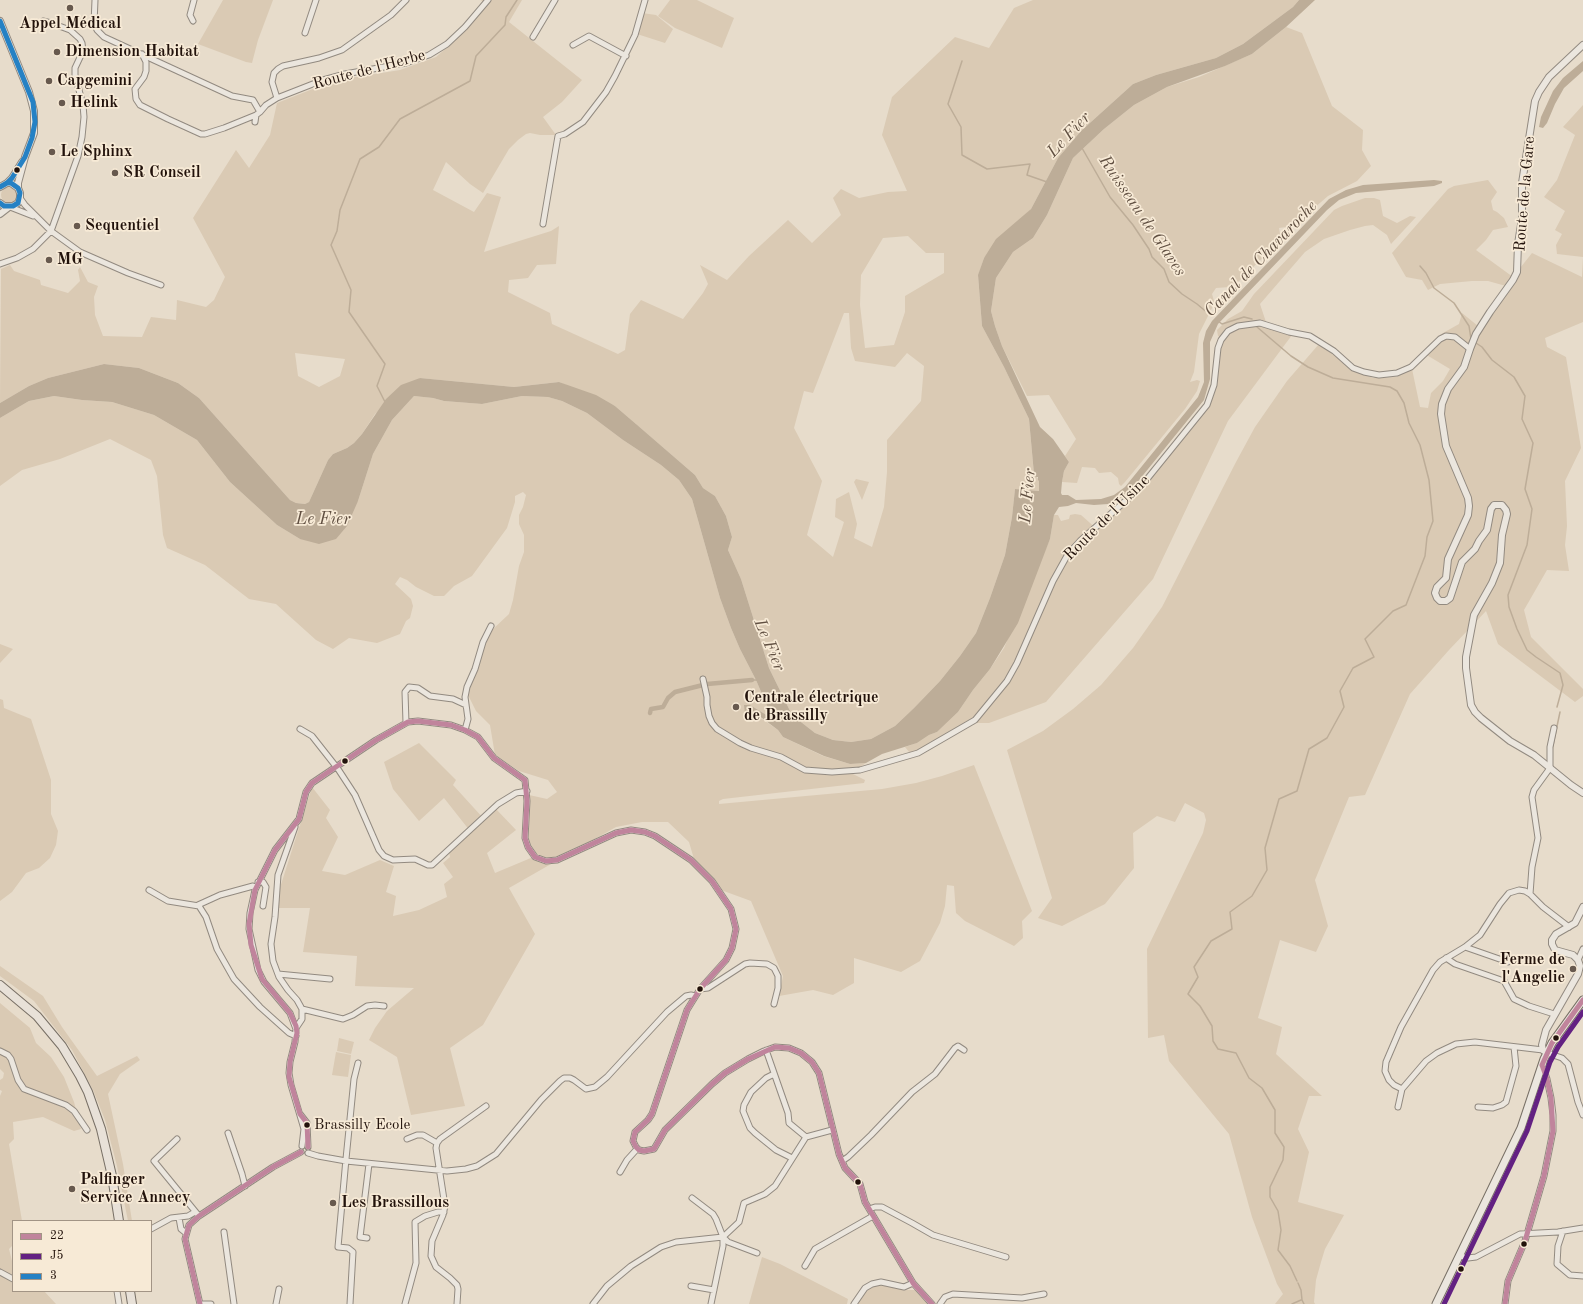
<!DOCTYPE html>
<html>
<head>
<meta charset="utf-8">
<style>
	body { margin:0 }
	#map { position:relative; width:1583px; height:1304px; overflow:hidden; background:#e7dccb; font-family:"Old Standard TT",serif }
	canvas { display:block }
	.legend { position:absolute; left:12px; top:1220px; width:140px; height:72px; box-sizing:border-box; background:#f7ead6; border:1px solid #a29485; margin:0; padding:5px 7px; list-style:none; font-size:12px; color:#22120b }
	.legend li { display:flex; align-items:center; gap:8px; height:20px }
	.legend b { width:20px; border:1px solid #a29485 }
</style>
</head>
<body>
<div id="map">
<canvas width="1583" height="1304"></canvas>
<ul class="legend">
<li><b style="height:5px;background:#c0849c"></b>22</li>
<li><b style="height:5px;background:#632182"></b>J5</li>
<li><b style="height:5px;background:#2581c4"></b>3</li>
</ul>
</div>
<script>
const context = document.querySelector('canvas').getContext('2d');
context.lineJoin = 'round';
function paint(path, color) { context.fillStyle = color; context.fill(path, 'evenodd'); }
const shape = rows => new Path2D(rows.map(r => 'M' + r).join(''));
function trace(path, color, width, dash) { context.strokeStyle = color; context.lineWidth = width; context.lineCap = dash ? 'butt' : 'round'; context.setLineDash(dash || []); context.stroke(path); }
function write(font, color, halo, rows, align = 'center') {
  context.font = font + ' "Old Standard TT",serif'; context.lineWidth = 3.5; context.setLineDash([]); context.textBaseline = 'middle'; context.strokeStyle = halo; context.fillStyle = color; for (const [text, x, y, turn = 0] of rows) {
    context.save(); context.translate(x, y); context.rotate((+turn || 0) * Math.PI / 180); context.textAlign = isNaN(turn) ? turn : align; if (halo) context.strokeText(text, 0, 0); context.fillText(text, 0, 0); context.restore();
  }
}
const green = shape([
	[223,0,273,0,258,40,252,63,246,62,198,44],
	[481,0,522,0,509,22,582,80,562,102,543,117,556,135,540,135,530,133,526,134,518,140,509,149,483,193,470,184,446,162,433,190,474,212,487,193,501,197,484,252,551,231,559,226,556,264,537,265,528,278,509,280,508,292,550,313,552,324,618,354,625,350,630,314,641,300,683,319,703,293,708,284,700,265,727,280,749,256,788,220,812,243,841,215,833,198,841,189,859,198,888,192,907,191,882,135,892,97,955,37,989,48,1014,8,1033,0,1299,0,1293,7,1243,44,1216,58,1156,75,1133,84,1081,131,1058,158,1031,209,984,258,978,276,982,326,1004,367,1029,419,1034,474,1039,480,1039,491,1015,489,1012,517,1005,555,990,598,976,633,960,656,940,681,914,708,895,726,871,739,851,742,833,740,815,733,792,715,769,668,741,579,728,550,732,537,726,516,715,496,703,488,695,475,615,406,559,382,514,387,420,378,375,414,362,434,354,443,347,448,333,454,328,460,309,502,305,504,296,503,290,500,199,398,178,383,139,368,104,364,48,378,29,386,0,403,1,269,10,265,14,271,40,280,41,285,68,293,80,281,78,270,80,267,88,282,98,286,94,297,95,315,103,336,142,337,151,317,176,320,177,300,206,307,214,300,225,277,193,218,236,150,249,168,270,135,277,103,323,85,350,78,400,70,436,57,451,44,486,6],
	[908,236,926,253,944,253,944,273,905,296,905,312,894,345,865,348,860,305,861,275,883,238],
	[844,313,849,313,851,348,855,361,895,367,907,353,924,366,921,401,887,440,887,472,884,507,872,547,854,538,857,524,849,492,836,499,835,517,844,522,833,557,807,535,822,481,794,428,804,391,813,393],
	[295,353,345,359,340,376,319,387,298,376],
	[670,0,697,0,734,18,722,48,675,28,658,16],
	[642,13,656,15,673,29,665,43,637,34],
	[1286,27,1302,33,1332,106,1363,130,1362,150,1371,166,1357,181,1328,196,1306,215,1298,218,1293,223,1286,227,1279,228,1281,240,1239,281,1230,287,1216,288,1212,294,1214,301,1212,308,1199,334,1194,372,1190,382,1197,380,1200,381,1197,391,1185,409,1125,482,1121,486,1119,484,1118,478,1111,472,1099,473,1095,468,1082,467,1077,483,1062,482,1064,471,1069,462,1065,456,1076,439,1049,395,1027,396,1002,346,995,326,991,311,996,278,1013,252,1033,238,1047,215,1073,158,1104,129,1134,105,1167,87,1199,77,1252,54],
	[1583,105,1583,257,1557,254,1556,245,1562,234,1555,230,1565,211,1544,197,1557,180,1575,135,1563,127],
	[1488,180,1497,192,1491,201,1493,210,1497,212,1504,218,1508,227,1493,230,1486,240,1476,250,1513,277,1532,253,1582,277,1583,258,1583,322,1545,338,1547,347,1566,357,1581,448,1565,481,1567,526,1565,545,1569,571,1547,570,1524,610,1531,637,1583,689,1583,696,1575,702,1498,644,1486,611,1449,650,1410,694,1365,795,1349,797,1315,880,1328,926,1316,952,1280,940,1258,1018,1282,1027,1276,1054,1322,1096,1309,1096,1298,1129,1309,1152,1298,1202,1344,1215,1325,1249,1321,1262,1316,1280,1314,1302,1315,1304,1275,1304,1283,1294,1277,1284,1252,1217,1229,1134,1169,1061,1164,1035,1148,1038,1147,949,1203,833,1206,820,1204,813,1185,803,1175,822,1157,816,1133,833,1134,868,1105,904,1062,926,1038,918,1052,898,1007,750,1043,731,1073,709,1101,685,1133,648,1162,607,1236,462,1255,427,1287,381,1319,344,1353,370,1373,378,1396,377,1412,369,1420,407,1428,408,1431,393,1443,381,1450,369,1425,354,1443,333,1459,324,1462,313,1478,326,1506,286,1488,281,1472,281,1440,284,1428,290,1422,280,1406,277,1392,253,1448,189,1454,186],
	'1 195a8 8 0 1 1 16 0a8 8 0 1 1-16 0Z',
	[1365,198,1374,198,1380,200,1383,216,1397,223,1410,216,1416,217,1391,244,1387,235,1373,225,1365,226,1350,230,1324,239,1305,252,1260,304,1268,328,1292,335,1228,421,1153,579,1046,702,989,723,965,723,922,748,910,753,905,747,917,743,929,735,937,732,958,712,973,690,990,669,1004,648,1050,539,1054,515,1058,515,1061,521,1069,519,1070,515,1075,514,1081,515,1098,530,1127,503,1147,482,1207,407,1213,397,1217,386,1220,349,1223,339,1218,336,1217,330,1228,319,1242,311,1254,294,1334,210,1342,206],
	[54,396,82,400,112,402,154,415,197,440,230,482,277,525,300,539,358,501,373,454,392,420,414,396,433,398,444,401,482,404,522,396,548,397,562,401,587,413,623,440,661,465,679,480,692,499,720,598,731,628,740,649,756,680,768,708,778,718,776,720,773,719,750,705,747,712,758,716,778,730,783,737,823,756,850,764,866,763,851,773,865,780,864,783,723,799,719,801,719,804,882,789,916,783,942,776,974,765,1032,911,1022,921,1023,938,1014,946,965,921,956,913,954,886,947,885,945,906,940,923,920,961,901,972,854,958,854,983,833,995,813,990,779,996,783,976,751,901,721,890,694,859,689,842,668,822,642,822,616,827,509,888,535,934,483,1025,450,1048,465,1106,411,1115,397,1057,369,1040,375,1028,387,1011,414,988,355,986,357,956,303,952,310,908,278,908,278,894,312,787,330,810,326,818,338,837,322,871,345,875,380,860,394,866,386,892,396,896,393,916,419,910,447,897,444,884,453,877,443,863,450,857,449,852,470,831,444,798,419,821,393,789,384,762,419,743,456,780,453,785,484,819,496,809,516,830,487,853,495,873,538,855,532,849,527,836,529,795,547,799,557,792,548,780,519,771,495,755,490,725,476,711,468,695,468,691,478,667,483,647,491,631,509,614,513,600,519,566,524,552,524,535,519,524,519,515,523,507,526,495,523,492,515,496,515,502,507,528,472,576,454,586,444,596,434,596,416,587,407,580,400,577,395,584,411,599,413,606,410,618,406,621,400,634,377,643,349,638,333,649,316,640,276,604,249,599,205,565,167,548,163,535,157,476,151,460,110,439,60,459,22,470,0,486,0,418,29,401],
	[856,479,869,482,862,500,854,482],
	[0,644,13,649,0,663],
	[0,699,3,700,4,708,31,719,51,780,51,814,58,831,56,845,50,858,39,868,26,873,12,892,0,901],
	[0,966,43,996,62,1027,97,1076,137,1056,140,1060,120,1074,108,1094,123,1164,132,1221,128,1221,117,1166,105,1120,93,1090,72,1050,34,1001,0,976],
	[0,1003,30,1028,36,1043,51,1057,64,1077,74,1102,81,1129,74,1131,43,1117,13,1122,14,1139,9,1144,22,1221,13,1221,13,1245,9,1249,13,1265,13,1291,44,1291,56,1304,0,1304,0,1096,2,1091,0,1090,0,1080,3,1078,4,1073,0,1069],
	[339,1038,354,1042,351,1054,337,1051],
	[336,1052,351,1055,348,1077,332,1075],
	[762,1257,780,1264,848,1299,847,1304,749,1304],
	[877,1285,886,1285,903,1290,915,1290,928,1304,856,1304,868,1289]
]);
const water = shape([
	[1299,0,1315,0,1286,27,1252,54,1225,66,1167,87,1134,105,1104,129,1073,158,1047,215,1033,238,1013,252,996,278,991,311,995,326,1002,346,1040,427,1053,439,1069,462,1064,471,1062,482,1061,493,1062,495,1068,495,1076,500,1101,499,1114,495,1125,487,1198,397,1204,382,1203,343,1206,331,1212,321,1329,199,1346,190,1363,185,1434,180,1442,181,1442,183,1434,186,1356,193,1339,200,1327,210,1218,324,1210,342,1210,379,1204,400,1131,490,1122,497,1108,504,1094,505,1076,503,1068,506,1059,507,1054,515,1050,539,1018,623,990,669,973,690,958,712,937,732,929,735,917,743,882,754,866,763,850,764,824,756,783,737,778,730,758,715,747,712,745,713,744,705,750,705,773,719,776,720,778,718,768,708,756,680,740,649,731,628,720,598,692,499,679,480,661,465,623,440,587,413,562,401,548,397,522,396,482,404,444,401,433,398,414,396,392,420,373,454,358,501,347,526,336,539,319,544,300,539,277,525,230,482,197,440,154,415,112,402,82,400,54,396,29,401,0,418,0,403,29,386,48,378,104,364,139,368,178,383,199,398,290,500,296,503,305,504,309,502,328,460,333,454,347,448,354,443,362,434,386,399,401,385,420,378,514,387,559,382,596,395,615,406,636,424,695,475,703,488,715,496,726,516,732,537,728,550,741,579,769,668,792,715,815,733,833,740,851,742,871,739,895,726,914,708,940,681,960,656,976,633,990,598,1005,555,1012,517,1015,489,1039,491,1039,481,1038,480,1038,477,1035,477,1034,474,1029,419,1004,367,982,326,978,275,984,258,996,239,1031,209,1058,158,1081,131,1133,84,1156,75,1216,58,1243,44,1293,7],
	[1583,61,1583,71,1564,88,1555,104,1547,123,1543,128,1539,127,1541,117,1553,91,1563,78]
]);
const stream = shape([
	[962,61,948,104,961,127,962,155,987,169,1030,164,1027,175,1047,182],
	[1082,148,1110,197,1133,225,1149,249,1152,257,1164,269,1169,282,1182,294,1197,304,1209,314],
	[1420,266,1426,273,1434,288,1454,303,1469,326,1471,339],
	[1218,321,1222,324,1244,317,1252,319],
	[1257,327,1291,356,1308,367,1333,378,1390,387,1397,391,1404,403,1409,423,1420,445,1429,480,1433,521,1427,537,1425,556,1406,605,1393,611,1365,639,1374,657,1353,668,1340,691,1344,707,1327,738,1309,749,1297,791,1279,799,1265,848,1267,870,1252,896,1230,912,1232,929,1211,941,1194,967,1198,977,1188,994,1200,1006,1212,1026,1213,1041,1218,1049,1236,1053,1249,1078,1262,1088,1275,1110,1275,1133,1284,1147,1283,1160,1270,1187,1270,1197,1278,1211,1281,1230,1278,1250,1290,1266,1297,1281],
	[1476,343,1482,347,1492,360,1514,377,1525,396,1522,419,1533,443,1525,489,1532,509,1527,545,1508,595,1509,607,1517,629,1527,650,1536,657,1560,673,1563,685,1557,707],
	[385,402,377,386,385,364,349,312,351,290,331,245,337,231,340,210,360,159,379,147,400,119,470,81,476,56,505,25,506,17,517,0],
	[752,680,758,680],
	[1552,750,1560,712],
	[1298,1283,1301,1290,1302,1300,1304,1304],
	[1292,1304,1301,1300]
]);
const canal = shape([
	[650,713,651,709,663,707,668,698,675,692,707,684,752,680]
]);
const minor = shape([
	[95,0,94,24,97,30,104,37,232,96,253,100,260,112,266,105,277,98,323,80,345,74,406,63,429,55,447,44,465,27,488,0],
	[193,21,190,15,194,0],
	[305,33,316,0],
	[533,37,555,0],
	[573,45,589,36,626,56],
	[142,54,146,62,146,71,144,77,135,89,136,99,140,105,168,119,201,134,205,134,224,128,256,115,260,112],
	[277,98,272,82,274,73,278,69,283,66,319,58,342,50,391,15,406,0],
	[255,122,256,115],
	[20,198,25,205,51,231,80,252,128,273,161,285],
	[10,207,33,216],
	[543,224,558,136,565,134,583,122,606,92,615,76,635,35,645,0],
	[0,264,17,258,33,249,51,231,78,156,82,137,84,117,83,105,75,75,75,68,83,51,82,43,80,39,70,30,51,23,43,21],
	[703,679,707,697,707,705,709,716,712,723,717,729,740,743,751,748,781,757,805,770,832,772,860,770,918,753,975,720,1007,681,1017,663,1053,581,1068,554,1080,541,1139,489,1207,405,1214,385,1218,348,1221,340,1228,331,1238,326,1260,323,1289,332,1310,336,1334,351,1353,368,1364,372,1379,375,1397,373,1411,367,1440,339,1446,336,1455,337,1470,349],
	[406,723,405,692,409,687,418,688,430,696,453,699,466,705],
	[1554,728,1550,747,1550,768,1534,790,1532,797,1538,838,1532,867,1530,894,1543,907,1569,927],
	[300,729,312,736,338,769,355,795,379,850,384,856,393,860,415,859,428,865,432,865,498,804,516,793,527,791],
	[465,730,468,719,465,697,467,687,475,669,483,642,491,626],
	[295,827,278,875,275,917,271,944,273,961,279,977,288,990,297,1000,302,1009,302,1019,296,1028],
	[258,882,263,882,266,887,263,906],
	[149,890,168,901,199,906,206,917,217,949,234,979,260,1007,289,1033,296,1036],
	[198,905,220,895,253,886,256,887],
	[1465,947,1508,962],
	[1446,958,1455,964,1504,981,1514,999,1529,1006,1554,1014],
	[1578,960,1583,949],
	[278,974,330,979],
	[700,989,708,988,745,964,750,963,767,964,774,968,778,976,778,988,774,1004],
	[302,1009,343,1019,353,1015,367,1006,375,1005,384,1006],
	[766,1050,788,1113,789,1123,806,1137],
	[0,1051,8,1055,11,1059,18,1080,24,1089,66,1105,74,1111,87,1130],
	[1547,1053,1562,1058,1568,1064,1578,1102,1583,1115],
	[774,1074,766,1078,751,1092,744,1105,743,1111,750,1128,755,1133,776,1150,792,1158],
	[1402,1089,1394,1085,1389,1080,1385,1071,1386,1062,1401,1027,1433,970,1440,962,1465,947,1480,935,1500,904,1509,893,1519,890,1525,891,1530,894],
	[1398,1107,1402,1089,1426,1061,1437,1053,1456,1044,1475,1042,1543,1050],
	[1478,1107,1493,1108,1502,1105,1506,1102,1516,1066,1514,1047],
	[300,1114,307,1123,308,1147],
	[228,1133,242,1174,245,1186],
	[177,1139,154,1161,199,1216],
	[407,1139,417,1135,423,1135,437,1143],
	[302,1146,304,1129,291,1085,289,1073,290,1062,295,1042,296,1029,290,1013,264,982,258,970,249,929,250,913,255,890,275,850,299,819,306,792,312,783,376,740,408,722,418,721,451,725,465,730,478,737,494,758,525,780,527,801,525,838,528,847,535,857,546,861,557,860,616,833,631,830,645,832,655,836,691,860,712,881,731,909,736,929,732,948,726,960,700,989,687,1010,652,1114,648,1120,635,1132,633,1141,636,1147,639,1150,644,1151,654,1149,665,1130,712,1084,725,1073,748,1059,764,1051,775,1047,789,1048,801,1053,812,1062,819,1073,839,1154,845,1168,860,1184,865,1202,913,1283,932,1304],
	[308,1153,318,1156,346,1161,447,1171,466,1169,477,1166,496,1154,541,1100,560,1081,564,1078,570,1078,574,1080,586,1089,595,1087,607,1077,667,1012,686,996,691,995,695,996],
	[842,1161,848,1157,871,1135,912,1092,935,1074,955,1048,958,1046,964,1050],
	[620,1172,627,1160,637,1149],
	[692,1198,713,1214,716,1219,723,1237,728,1242,757,1253],
	[869,1209,875,1207,882,1207,912,1223,933,1235,1006,1257],
	[179,1218,181,1229,186,1233],
	[151,1229,171,1218,188,1216,195,1212],
	[1563,1231,1558,1246,1557,1264,1570,1275,1583,1276],
	[224,1232,234,1304],
	[367,1238,360,1237,369,1164],
	[1460,1256,1468,1258,1476,1257,1520,1234,1558,1232,1583,1228],
	[805,1266,815,1249,873,1216],
	[0,1272,13,1279],
	[691,1286,714,1290],
	[117,1291,119,1304],
	[200,1304,185,1239,189,1225,199,1216,273,1167,301,1152],
	[200,1304,211,1304],
	[276,1304,279,1289],
	[350,1304,353,1252,348,1248,338,1247,346,1159,354,1079,358,1063],
	[405,1304,416,1263,415,1222,425,1216,438,1212,444,1212],
	[457,1304,458,1289,457,1285,450,1278,436,1267,431,1256,432,1241,443,1215,445,1206,436,1148,437,1143,440,1139,486,1106],
	[593,1304,607,1286,631,1266,661,1247,676,1242,723,1237,739,1222,744,1203,765,1194,775,1186,806,1137,832,1130],
	[711,1304,723,1246,723,1237],
	[854,1304,865,1288,872,1284,881,1282,904,1287,913,1283],
	[940,1304,945,1297,953,1294,1022,1298,1044,1294],
	[1505,1304,1508,1281,1525,1241,1544,1176,1553,1131,1553,1115,1551,1098,1547,1079,1542,1065]
]);
const tertiary = shape([
	[0,21,29,92,34,111,34,133,25,157,18,183,18,188],
	[1583,45,1549,77,1539,92,1535,101,1522,183,1522,218,1518,244,1517,272,1513,280,1490,312,1476,334,1470,349,1464,367,1448,389,1442,404,1441,414,1446,446,1468,498,1469,506,1468,515,1448,559,1446,578,1437,587,1435,593,1437,598,1440,601,1446,601,1450,598,1462,562,1475,549,1479,541,1487,530,1491,509,1494,505,1502,505,1506,510,1507,514,1502,535,1500,563,1492,583,1474,615,1466,657,1466,668,1471,705,1475,712,1481,718,1510,741,1534,755,1571,785,1583,793],
	[7,183,12,178,22,162],
	[0,187,7,183,11,183,18,188,20,193,20,198,18,203,13,206,4,206,0,203],
	[0,214,9,207],
	[1547,1053,1543,1050,1542,1045,1546,1030,1578,974,1580,966,1578,960,1573,955,1555,950,1552,944,1552,940,1556,934,1575,923,1583,907]
]);
const secondary = shape([
	[1436,1304,1521,1128,1544,1059,1552,1043,1583,1000]
]);
const trunk = shape([
	[0,985,37,1016,62,1046,80,1076,88,1092,101,1129,112,1176,119,1221],
	[130,1291,132,1304]
]);
const bus1 = shape([
	[1542,1065,1552,1043,1583,1000],
	[308,1147,307,1123,300,1114,289,1077,290,1062,297,1033,296,1026,290,1013,262,979,251,945,249,924,255,890,275,850,299,819,306,792,312,783,376,740,408,722,418,721,451,725,465,730,478,737,494,758,525,780,527,801,525,838,528,847,535,857,546,861,557,860,616,833,631,830,645,832,655,836,691,860,712,881,731,909,736,929,732,948,726,960,700,989,687,1010,652,1114,648,1120,635,1132,633,1141,636,1147,639,1150,644,1151,654,1149,665,1130,712,1084,725,1073,748,1059,775,1047,789,1048,801,1053,812,1062,819,1073,839,1154,845,1168,860,1184,865,1202,913,1283,932,1304],
	[200,1304,185,1239,189,1225,199,1216,273,1167,301,1152],
	[1505,1304,1508,1281,1525,1241,1544,1176,1553,1131,1551,1098,1547,1079,1542,1065]
]);
const bus2 = shape([
	[1444,1304,1527,1131,1550,1062,1558,1047,1583,1012]
]);
const bus3 = shape([
	[0,21,33,102,35,122,32,138,25,157,12,178,7,183],
	[0,187,7,183,11,183,18,188,20,193,18,203,13,206,4,206,0,203]
]);
const markers = [
	[70,8,4,"#67594e"],
	[57,52,4,"#67594e"],
	[49,81,4,"#67594e"],
	[62,103,4,"#67594e"],
	[52,152,4,"#67594e"],
	[17,170,3.5,"#22120b"],
	[115,173,4,"#67594e"],
	[77,226,4,"#67594e"],
	[49,260,4,"#67594e"],
	[736,707,4,"#67594e"],
	[345,761,3.5,"#22120b"],
	[1573,969,4,"#67594e"],
	[700,989,3.5,"#22120b"],
	[1556,1038,3.5,"#22120b"],
	[307,1125,3.5,"#22120b"],
	[858,1182,3.5,"#22120b"],
	[72,1189,4,"#67594e"],
	[333,1203,4,"#67594e"],
	[1524,1244,3.5,"#22120b"],
	[1461,1269,3.5,"#22120b"]
];
const busNames = [
	["Brassilly Ecole",314,1125]
];
const poiNames = [
	["Appel Médical",70,24,"center"],
	["Dimension Habitat",65,52],
	["Capgemini",57,81],
	["Helink",70,103],
	["Le Sphinx",60,152],
	["SR Conseil",123,173],
	["Sequentiel",85,226],
	["MG",57,260],
	["Centrale électrique",744,698],
	["de Brassilly",744,716],
	["Ferme de",1565,960,"right"],
	["l'Angelie",1565,978,"right"],
	["Palfinger",80,1180],
	["Service Annecy",80,1198],
	["Les Brassillous",341,1203]
];
const streetNames = [
	["Route de l'Herbe",369,70,-15],
	["Route de la Gare",1525,194,-85],
	["Route de l'Usine",1107,518,-45]
];
const waterNames = [
	["Le Fier",1069,135,-47],
	["Ruisseau de Glaves",1142,216,56],
	["Canal de Chavaroche",1261,259,-46],
	["Le Fier",1028,496,-85],
	["Le Fier",323,520],
	["Le Fier",769,645,67]
];
paint(green, '#dacab4');
paint(water, '#bdad98');
trace(stream, '#bdad98', 1.5);
trace(canal, '#bdad98', 4.5);
trace(minor, '#928a80', 7);
trace(tertiary, '#928a80', 8);
trace(secondary, '#776f65', 9);
trace(trunk, '#776f65', 10);
trace(minor, '#ebe6de', 5);
trace(tertiary, '#ebe6de', 6);
trace(secondary, '#ebe6de', 7);
trace(trunk, '#e8e1d8', 8);
trace(bus1, '#c0849c', 5);
trace(bus2, '#632182', 5);
trace(bus3, '#2581c4', 5);
for (const [x, y, r, color] of markers) { const dot = new Path2D(); dot.arc(x, y, r, 0, 2 * Math.PI); context.fillStyle = color; context.fill(dot); trace(dot, '#f7ead6', 1.5); }
write('15px', '#22120b', '#f7ead6', busNames, 'left');
write('bold 16px', '#22120b', '#f7ead6', poiNames, 'left');
write('16px', '#22120b', '#f7ead6', streetNames);
write('italic 17px', '#604f41', '#f7ead6', waterNames);
</script>
</body>
</html>
